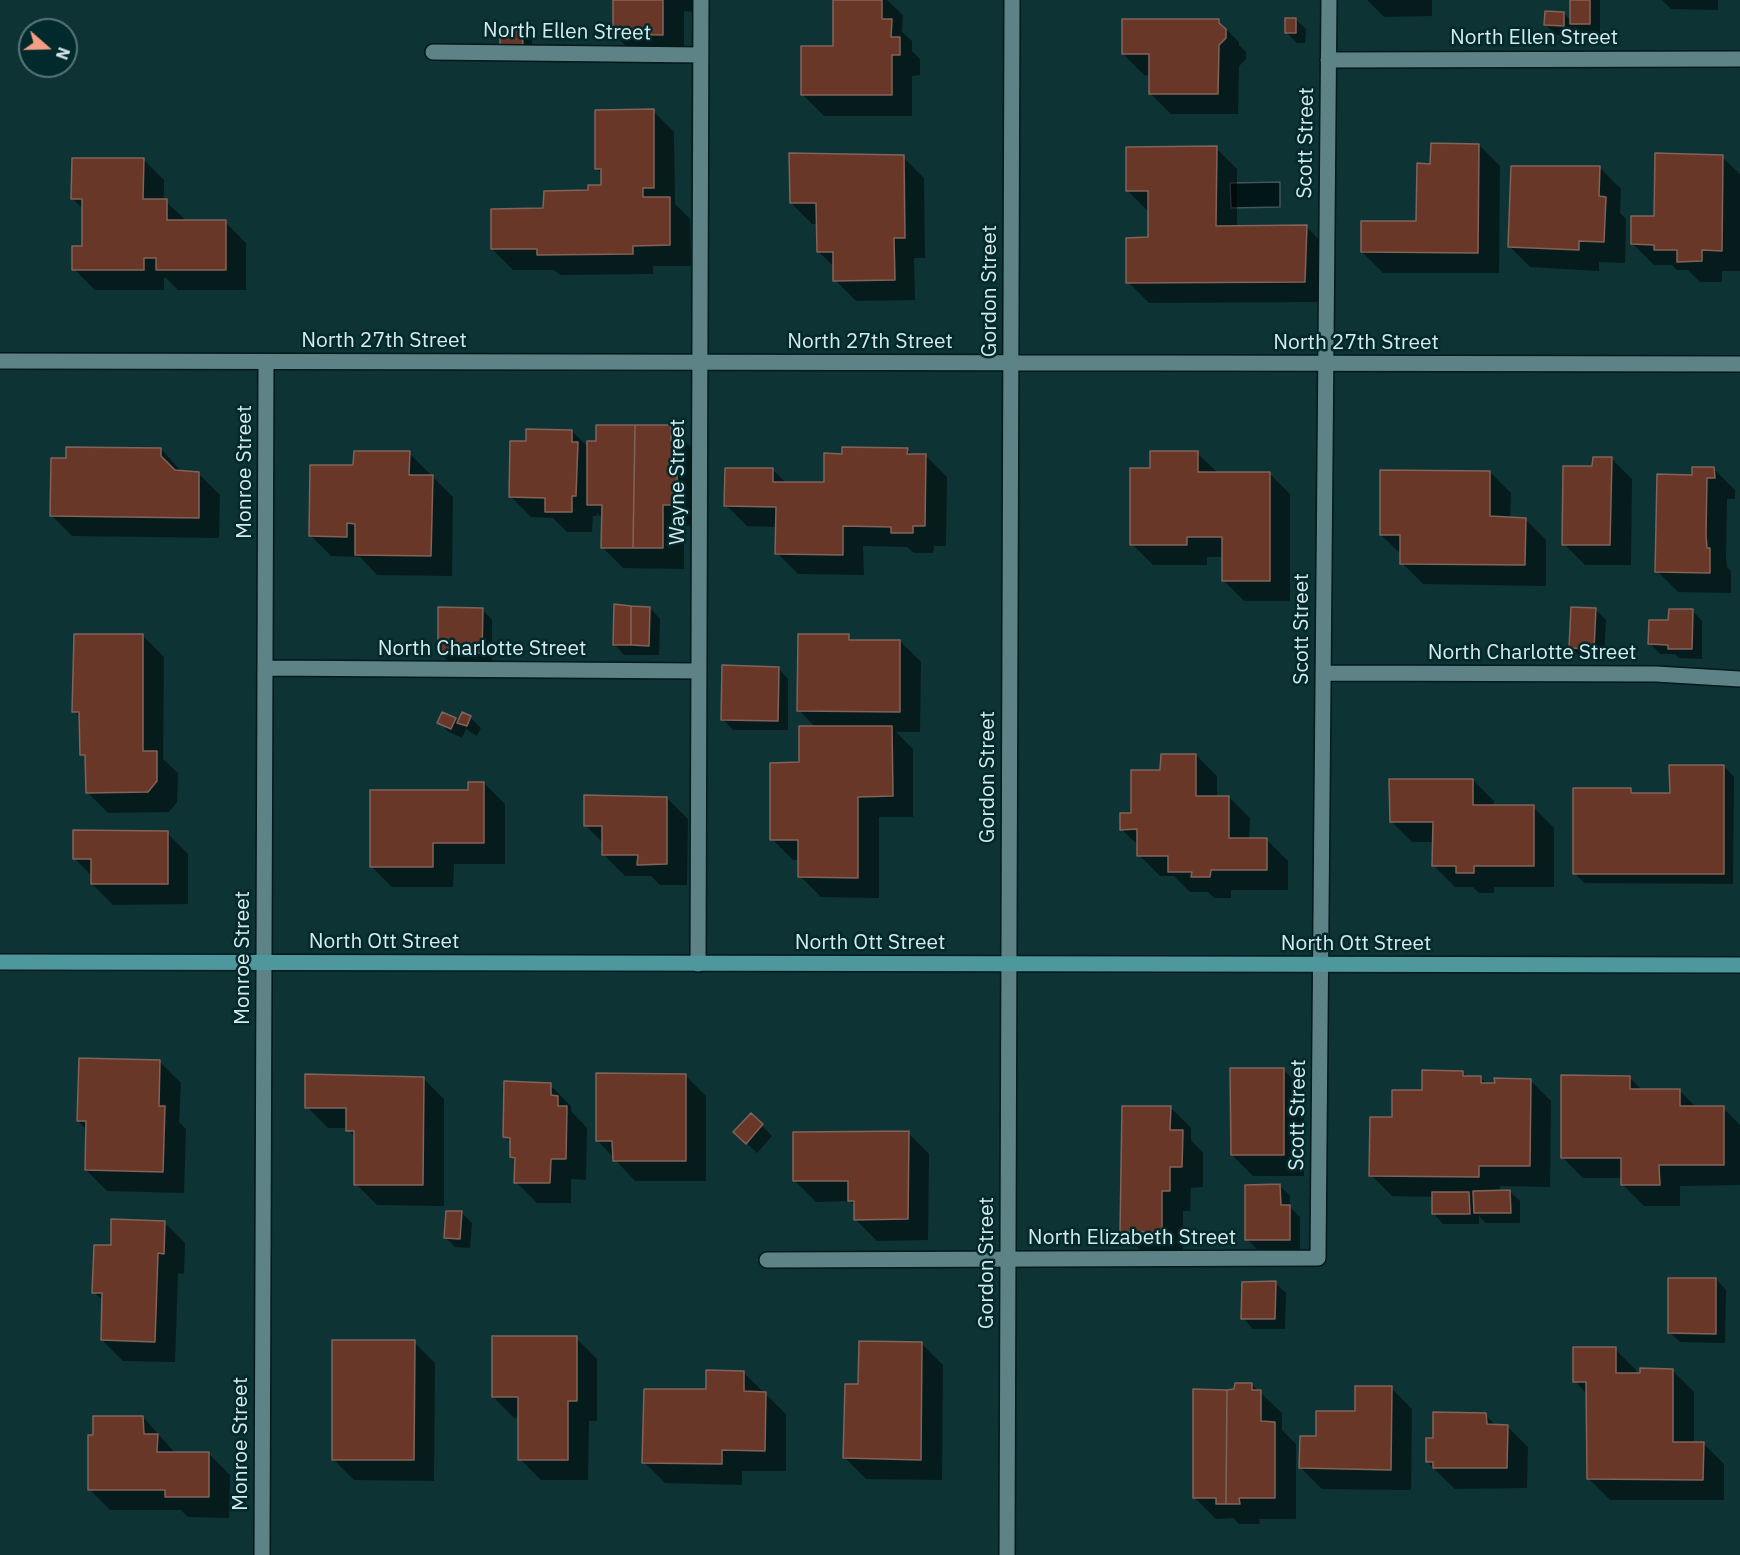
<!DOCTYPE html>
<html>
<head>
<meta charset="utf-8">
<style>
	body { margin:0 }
	#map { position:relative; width:1740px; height:1555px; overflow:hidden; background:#0d3335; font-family:"IBM Plex Sans",sans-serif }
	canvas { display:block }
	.north { position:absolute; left:18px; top:18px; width:60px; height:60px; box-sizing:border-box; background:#02292b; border:2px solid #577678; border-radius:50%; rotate:110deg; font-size:16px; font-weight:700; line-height:24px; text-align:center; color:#d6e9eb }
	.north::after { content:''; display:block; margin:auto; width:21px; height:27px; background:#f39f84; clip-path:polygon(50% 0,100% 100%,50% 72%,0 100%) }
</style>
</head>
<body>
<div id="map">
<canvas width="1740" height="1555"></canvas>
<div class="north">N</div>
</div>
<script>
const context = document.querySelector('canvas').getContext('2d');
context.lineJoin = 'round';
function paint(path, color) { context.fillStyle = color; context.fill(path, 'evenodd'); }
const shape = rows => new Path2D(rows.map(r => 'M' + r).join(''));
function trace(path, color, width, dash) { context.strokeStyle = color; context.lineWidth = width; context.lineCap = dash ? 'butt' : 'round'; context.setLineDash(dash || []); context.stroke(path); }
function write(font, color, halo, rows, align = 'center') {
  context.font = font + ' "IBM Plex Sans",sans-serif'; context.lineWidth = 5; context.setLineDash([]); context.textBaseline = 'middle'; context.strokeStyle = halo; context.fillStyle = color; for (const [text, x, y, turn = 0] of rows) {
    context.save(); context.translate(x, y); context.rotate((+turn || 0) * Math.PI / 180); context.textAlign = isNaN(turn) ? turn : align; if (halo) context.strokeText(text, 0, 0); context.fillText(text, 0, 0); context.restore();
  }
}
const water = shape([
	[1280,182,1280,207,1231,208,1230,183,1280,182]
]);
const shadow = shape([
	[615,0,694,0,694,12,684,11,684,55,635,55,614,34],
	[834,0,887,0,903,15,902,32,912,41,912,51,920,59,920,75,912,76,912,116,824,116,803,95,834,48],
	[1367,0,1432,0,1432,16,1384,17],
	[1572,0,1600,0,1600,34,1582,34,1574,26,1574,35,1556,35,1546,25,1564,13,1571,21],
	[1662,0,1718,0,1718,10,1671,9],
	[1295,19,1306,29,1305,43,1297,43,1287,33],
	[1218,21,1239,42,1239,45,1246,52,1246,59,1239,66,1238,114,1171,114,1150,93,1150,75,1144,75,1123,54],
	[522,27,532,38,532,55,512,56],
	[653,111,674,132,675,204,690,219,691,266,653,266,653,274,560,275,554,270,513,270,492,249,545,210,603,186,602,174,597,169],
	[1479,145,1500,166,1499,273,1383,273,1362,252,1418,223,1431,165],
	[1216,148,1237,169,1237,227,1307,227,1327,248,1326,302,1149,303,1128,282,1150,238,1148,211,1127,190],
	[903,157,924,178,925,258,914,258,915,300,856,301,835,280,835,268,818,251,818,224,812,224,791,203],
	[1722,157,1740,174,1740,271,1722,271,1722,282,1700,282,1688,270,1677,270,1672,265,1654,265,1633,244],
	[143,159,164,180,164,200,187,221,225,222,246,243,246,290,178,290,166,278,164,278,164,290,95,290,74,269,84,248,83,209,73,199],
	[1600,168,1621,189,1620,213,1626,219,1625,263,1599,262,1599,271,1530,267,1509,246],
	[670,426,691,447,691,457,697,463,697,525,684,526,684,569,623,568,602,547,603,519,597,513,597,516,593,516,592,532,567,532,553,518,531,517,510,496,527,443,572,431,589,448,598,442],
	[161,449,182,472,199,474,220,495,219,538,72,536,51,515,67,459],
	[907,449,913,456,926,456,947,477,946,546,934,546,933,553,914,553,907,547,863,546,864,575,798,574,777,553,777,527,747,526,726,505,772,469,786,483,826,484,844,455],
	[409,453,430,474,430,476,432,476,453,497,452,576,377,575,360,557,331,556,310,535,355,467],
	[1197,453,1218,473,1269,473,1290,494,1290,601,1244,601,1223,580,1223,557,1207,557,1207,565,1153,565,1132,544,1152,469],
	[1611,458,1632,479,1631,565,1585,565,1564,544,1594,468],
	[1714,469,1735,490,1735,499,1727,499,1726,557,1727,567,1731,571,1731,593,1678,592,1657,571,1693,476],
	[1490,472,1511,493,1510,518,1525,519,1546,540,1546,586,1423,584,1402,563,1402,555,1381,535],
	[650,608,660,619,659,655,624,655,614,644],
	[482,609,492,620,492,663,449,662,439,652],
	[1596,610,1606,620,1604,659,1581,658,1571,647],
	[1692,610,1702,621,1702,659,1679,658,1675,654,1660,654,1650,643,1670,622],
	[143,636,164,657,163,759,178,773,177,802,169,812,108,813,87,792,87,759,82,754,81,719,74,711],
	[848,636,854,642,900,641,921,662,920,732,896,732,913,749,913,817,879,817,879,898,821,897,800,876,800,860,793,860,772,839,816,728,799,710],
	[778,668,788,679,788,730,733,730,723,719],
	[470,717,481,728,477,736,466,729,462,738,449,732,439,722,455,719,459,723],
	[1196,755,1217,776,1217,797,1229,797,1250,818,1249,840,1267,840,1288,861,1288,890,1231,890,1231,898,1214,898,1208,892,1190,892,1174,876,1160,876,1139,855,1139,846,1121,829,1162,772],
	[1724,766,1734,777,1733,884,1585,883,1574,873,1630,789,1635,794,1671,794],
	[1473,780,1494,801,1493,807,1533,807,1554,828,1554,887,1494,887,1494,893,1479,893,1473,887,1455,887,1434,866,1434,842,1412,842,1391,821],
	[484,783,505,804,505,864,454,864,453,887,392,887,371,866,469,791],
	[667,798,688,819,687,885,660,885,651,876,625,876,604,855,604,844,585,825],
	[167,833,188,854,188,904,113,905,92,884,92,876,75,859],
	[160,1062,181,1083,179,1122,186,1129,184,1193,107,1191,86,1170,87,1130,78,1121],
	[1283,1069,1304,1090,1304,1176,1253,1176,1232,1155],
	[1462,1072,1468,1077,1481,1078,1487,1084,1530,1080,1551,1101,1550,1187,1500,1186,1500,1191,1509,1191,1520,1201,1520,1223,1486,1223,1479,1216,1479,1224,1443,1224,1433,1213,1433,1197,1392,1196,1371,1175,1393,1119,1423,1092],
	[685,1075,706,1096,706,1181,635,1181,597,1140],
	[1629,1077,1643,1091,1680,1091,1697,1108,1723,1108,1740,1125,1740,1185,1680,1186,1680,1206,1644,1206,1623,1185,1623,1178,1583,1178,1562,1157],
	[423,1078,444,1099,444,1206,377,1205,356,1184,356,1139,347,1128,328,1128,307,1107],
	[550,1085,571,1106,571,1111,587,1128,586,1180,571,1179,571,1203,537,1203,516,1182,516,1162,511,1157,512,1143,505,1137],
	[1170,1107,1191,1128,1191,1140,1203,1153,1203,1187,1191,1188,1190,1211,1183,1211,1183,1253,1142,1252,1121,1231],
	[751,1115,772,1136,757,1153,735,1132],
	[908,1133,929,1154,928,1240,877,1241,856,1220,856,1207,850,1201,816,1202,795,1181],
	[1280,1186,1290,1196,1290,1207,1300,1217,1300,1249,1257,1249,1247,1239],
	[462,1213,472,1223,470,1248,455,1247,445,1237],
	[164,1222,185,1243,184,1274,178,1273,175,1362,123,1361,102,1340,103,1301,94,1292,112,1247],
	[1716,1279,1726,1290,1725,1343,1680,1342,1669,1332],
	[1275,1283,1286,1293,1285,1329,1253,1329,1243,1318],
	[576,1338,597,1359,597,1421,589,1421,588,1480,541,1480,520,1459,520,1418,514,1418,493,1397],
	[414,1342,435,1363,434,1481,354,1480,333,1459],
	[922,1344,943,1365,942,1480,866,1479,845,1458,859,1385],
	[1615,1349,1636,1370,1636,1374,1673,1371,1694,1392,1694,1443,1703,1443,1724,1464,1724,1500,1610,1500,1589,1479,1588,1395,1575,1381],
	[744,1373,786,1414,786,1471,742,1471,742,1485,665,1483,644,1462,708,1391],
	[1251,1384,1282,1413,1282,1430,1296,1444,1296,1519,1259,1519,1260,1524,1239,1524,1233,1518,1216,1519,1195,1498,1236,1391],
	[1391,1388,1412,1409,1411,1490,1322,1489,1301,1468,1318,1438],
	[1485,1415,1497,1426,1507,1426,1528,1447,1527,1488,1455,1489,1427,1462,1435,1439],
	[143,1417,176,1454,209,1454,230,1475,229,1518,188,1517,181,1510,110,1510,89,1489]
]);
const building = shape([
	[613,0,663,0,663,35,613,34,613,0],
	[833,0,882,0,882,19,892,19,891,37,900,37,900,55,892,55,892,95,801,95,801,46,833,46,833,0],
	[1570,0,1590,0,1590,24,1570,24,1570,0],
	[1545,11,1564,12,1564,26,1544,25,1545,11],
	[1285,18,1296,18,1296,33,1285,33,1285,18],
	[1122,19,1219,19,1219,23,1226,29,1226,38,1219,45,1218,94,1149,94,1149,54,1122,54,1122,19],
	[500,26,522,26,523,46,500,46,500,26],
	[654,109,654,188,643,188,643,197,670,197,670,245,633,246,633,254,537,255,537,249,491,249,491,209,543,208,544,191,588,190,588,185,601,185,601,169,595,169,595,110,654,109],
	[1431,143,1479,144,1478,253,1361,252,1361,221,1416,221,1417,163,1430,164,1431,143],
	[1217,146,1216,226,1307,225,1305,282,1126,283,1126,238,1148,237,1148,191,1126,191,1126,147,1217,146],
	[789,153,904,155,905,238,894,238,895,280,833,281,833,252,817,252,816,203,790,203,789,153],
	[1655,153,1723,155,1722,251,1702,250,1702,261,1677,262,1677,250,1654,250,1654,245,1631,244,1631,216,1654,216,1655,153],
	[72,158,144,158,143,199,167,199,167,220,226,220,226,270,156,270,156,258,144,258,144,270,72,270,72,246,82,246,82,199,71,199,72,158],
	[1511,166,1600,166,1599,196,1606,197,1604,242,1579,241,1579,250,1508,247,1511,166],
	[596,425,635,425,633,548,601,548,602,505,587,505,587,441,596,441,596,425],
	[635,425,671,425,671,441,677,441,677,505,663,505,663,548,633,548,635,425],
	[526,429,572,430,572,442,578,442,576,496,572,496,572,512,545,512,545,498,509,497,510,441,526,441,526,429],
	[66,447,161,448,161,456,175,470,199,472,199,518,50,516,51,458,66,458,66,447],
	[842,447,908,448,907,454,926,454,925,526,913,526,913,533,891,533,891,527,843,526,843,555,775,554,776,507,724,506,725,468,773,468,773,482,824,482,824,453,842,454,842,447],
	[354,451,410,451,409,475,433,475,431,556,355,555,355,524,347,523,347,537,309,536,310,465,353,465,354,451],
	[1150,451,1198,451,1198,472,1270,472,1270,581,1222,581,1222,537,1187,537,1187,545,1130,545,1130,468,1150,468,1150,451],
	[1593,457,1612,457,1610,545,1562,545,1563,466,1592,466,1593,457],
	[1692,467,1714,467,1715,478,1707,478,1706,535,1707,548,1710,548,1710,573,1655,572,1657,474,1692,475,1692,467],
	[1380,470,1490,471,1490,516,1526,518,1525,565,1400,564,1400,535,1380,535,1380,470],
	[614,604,631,606,631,645,613,645,614,604],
	[631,606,650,607,649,646,631,645,631,606],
	[438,607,483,608,482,653,438,653,438,607],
	[1571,607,1596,608,1594,649,1569,648,1571,607],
	[1669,609,1693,609,1692,649,1668,649,1668,645,1648,644,1649,620,1668,620,1669,609],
	[74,634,143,634,143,751,157,751,157,781,148,792,86,793,85,755,80,755,79,712,72,712,74,634],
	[798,634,849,634,849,640,900,640,900,712,797,711,798,634],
	[722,665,779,667,778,721,721,720,722,665],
	[442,712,456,718,451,729,437,723,442,712],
	[462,712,471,716,467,726,457,723,462,712],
	[799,726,892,726,893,796,858,797,858,878,798,877,798,840,770,840,770,763,799,762,799,726],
	[1161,754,1196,754,1196,796,1229,796,1229,838,1267,838,1267,870,1211,870,1210,877,1191,877,1192,872,1168,872,1168,856,1137,856,1137,829,1120,830,1120,813,1131,813,1131,770,1160,770,1161,754],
	[1669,765,1724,765,1724,874,1573,874,1573,788,1631,788,1631,793,1670,793,1669,765],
	[1389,779,1473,779,1473,805,1534,805,1534,866,1474,866,1474,873,1456,873,1456,866,1432,866,1433,822,1390,822,1389,779],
	[468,782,484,782,484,843,433,843,433,867,370,867,370,790,468,790,468,782],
	[584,795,667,797,667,864,637,865,638,855,602,855,602,826,584,826,584,795],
	[73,830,168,831,168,884,91,884,91,859,73,859,73,830],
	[79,1058,160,1060,159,1106,165,1106,163,1172,85,1170,86,1121,77,1121,79,1058],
	[1230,1068,1284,1068,1284,1155,1231,1155,1230,1068],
	[1422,1070,1463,1071,1463,1076,1481,1076,1481,1083,1495,1083,1494,1078,1531,1079,1530,1166,1479,1166,1479,1177,1369,1176,1370,1117,1392,1117,1392,1090,1422,1090,1422,1070],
	[596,1073,686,1074,686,1161,613,1161,612,1141,596,1141,596,1073],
	[305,1074,424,1077,423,1185,354,1185,354,1131,346,1131,346,1108,305,1108,305,1074],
	[1561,1075,1630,1076,1630,1089,1680,1089,1680,1106,1724,1106,1724,1165,1659,1165,1660,1185,1621,1185,1621,1158,1561,1158,1561,1075],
	[504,1081,551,1083,551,1095,558,1096,558,1106,567,1106,566,1159,551,1159,550,1183,514,1183,515,1158,510,1157,510,1138,503,1137,504,1081],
	[1122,1106,1171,1106,1170,1130,1183,1130,1182,1167,1170,1167,1170,1191,1162,1191,1162,1232,1120,1232,1122,1106],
	[751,1113,763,1124,746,1144,733,1132,751,1113],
	[909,1131,908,1219,854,1220,854,1201,848,1201,848,1181,793,1181,793,1132,909,1131],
	[1280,1184,1281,1205,1290,1205,1290,1240,1245,1240,1245,1185,1280,1184],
	[1510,1190,1511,1213,1474,1213,1473,1191,1510,1190],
	[1432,1192,1469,1192,1470,1214,1432,1214,1432,1192],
	[446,1211,462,1211,460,1239,444,1238,446,1211],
	[111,1219,165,1221,164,1254,158,1253,155,1342,101,1340,102,1293,92,1293,94,1245,111,1245,111,1219],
	[1668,1278,1716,1278,1716,1334,1668,1333,1668,1278],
	[1276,1281,1275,1319,1241,1319,1242,1282,1276,1281],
	[492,1336,577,1336,577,1401,568,1401,568,1460,518,1460,518,1397,492,1397,492,1336],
	[332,1340,415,1340,414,1460,332,1460,332,1340],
	[859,1341,922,1342,921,1460,843,1458,845,1384,858,1384,859,1341],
	[1573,1347,1616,1347,1616,1373,1640,1373,1640,1368,1673,1369,1673,1442,1704,1442,1703,1480,1587,1479,1586,1382,1573,1382,1573,1347],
	[706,1370,744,1371,744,1391,766,1392,765,1451,722,1450,722,1464,642,1463,644,1389,706,1389,706,1370],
	[1235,1383,1252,1383,1252,1390,1261,1390,1261,1421,1275,1422,1275,1498,1239,1498,1240,1504,1226,1504,1227,1390,1234,1389,1235,1383],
	[1355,1386,1392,1386,1391,1470,1299,1468,1300,1436,1316,1436,1316,1411,1355,1411,1355,1386],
	[1193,1389,1227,1390,1226,1504,1216,1504,1216,1498,1193,1498,1193,1389],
	[1433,1412,1486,1413,1487,1424,1508,1425,1507,1468,1433,1468,1433,1462,1426,1462,1426,1438,1433,1438,1433,1412],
	[93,1416,143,1416,144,1434,158,1434,157,1452,209,1452,209,1497,165,1497,165,1490,88,1490,88,1435,93,1435,93,1416]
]);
const lane = shape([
	[433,52,701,55],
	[1328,60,1740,59],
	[265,668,699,671],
	[1323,673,1656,674,1740,679],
	[698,964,701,0],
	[767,1260,1318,1258,1329,0],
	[262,1555,266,362]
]);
const street = shape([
	[0,361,1740,364],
	[1007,1555,1012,0]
]);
const secondary = shape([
	[0,962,1740,965]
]);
const streetNames = [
	["North Ellen Street",567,32,1],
	["North Ellen Street",1534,38],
	["Scott Street",1306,143,-89],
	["Gordon Street",990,291,-90],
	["North 27th Street",384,341],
	["North 27th Street",870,342],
	["North 27th Street",1356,343],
	["Monroe Street",245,472,-90],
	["Wayne Street",678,482,-90],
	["Scott Street",1302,629,-90],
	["North Charlotte Street",482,649],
	["North Charlotte Street",1532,653],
	["Gordon Street",988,777,-90],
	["North Ott Street",384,942],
	["North Ott Street",870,943],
	["North Ott Street",1356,944],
	["Monroe Street",243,958,-90],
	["Scott Street",1298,1115,-89],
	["North Elizabeth Street",1132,1238],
	["Gordon Street",987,1263,-90],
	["Monroe Street",241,1444,-90]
];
paint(water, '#001617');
trace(water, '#405557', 1.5);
paint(shadow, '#0007');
paint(building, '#693727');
trace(building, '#81635a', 1.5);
trace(lane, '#00191b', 18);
trace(street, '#00191b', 18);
trace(secondary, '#00191b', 18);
trace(lane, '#5d8386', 15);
trace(street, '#5d8386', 15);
trace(secondary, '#4e979d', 15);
write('21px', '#d6e9eb', '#02292b', streetNames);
</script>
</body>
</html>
